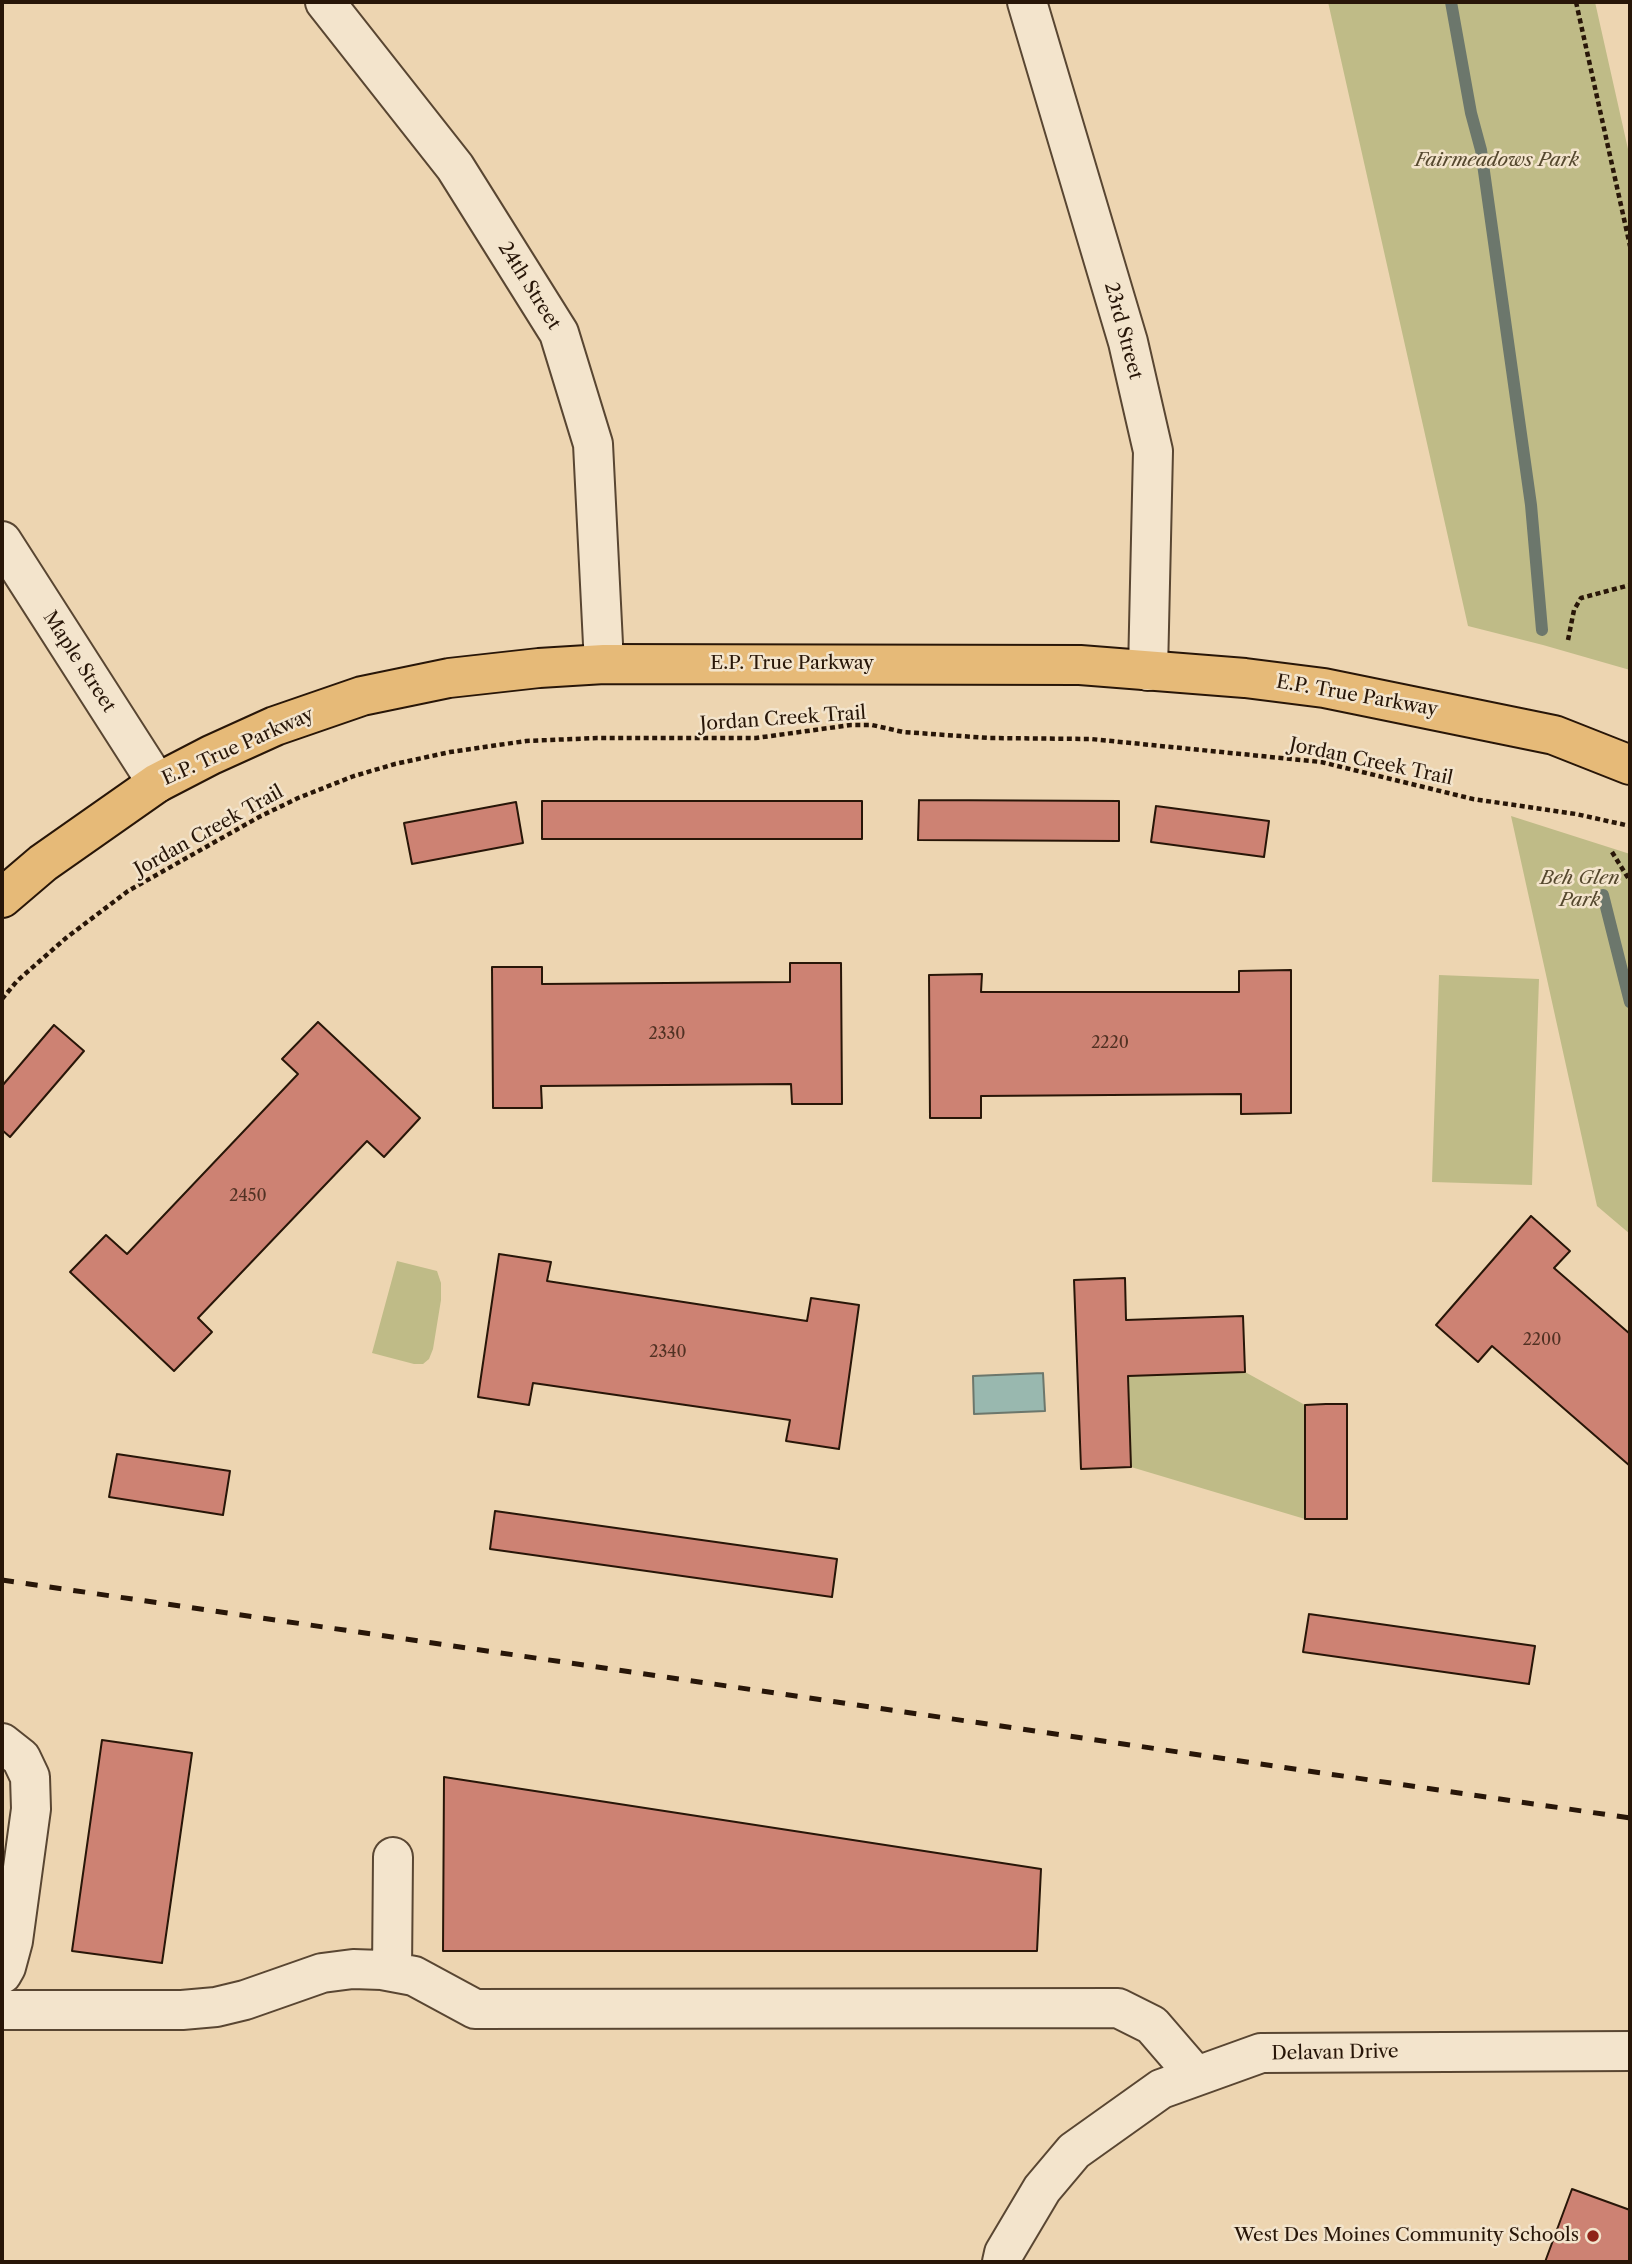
<!DOCTYPE html>
<html>
<head>
<meta charset="utf-8">
<style>
	body { margin:0 }
	#map { position:relative; width:1632px; height:2264px; overflow:hidden; background:#edd5b1; font-family:"Libre Caslon Text",serif }
	canvas { display:block }
	.frame { position:absolute; inset:0; border:4px solid #281608; pointer-events:none }
</style>
</head>
<body>
<div id="map">
<canvas width="1632" height="2264"></canvas>
<div class="frame"></div>
</div>
<script>
const context = document.querySelector('canvas').getContext('2d');
context.lineJoin = 'round';
function paint(path, color) { context.fillStyle = color; context.fill(path, 'evenodd'); }
const shape = rows => new Path2D(rows.map(r => 'M' + r).join(''));
function trace(path, color, width, dash) { context.strokeStyle = color; context.lineWidth = width; context.lineCap = dash ? 'butt' : 'round'; context.setLineDash(dash || []); context.stroke(path); }
function write(font, color, halo, rows, align = 'center') {
  context.font = font + ' "Libre Caslon Text",serif'; context.lineWidth = 5; context.setLineDash([]); context.textBaseline = 'middle'; context.strokeStyle = halo; context.fillStyle = color; for (const [text, x, y, turn = 0] of rows) {
    context.save(); context.translate(x, y); context.rotate((+turn || 0) * Math.PI / 180); context.textAlign = isNaN(turn) ? turn : align; if (halo) context.strokeText(text, 0, 0); context.fillText(text, 0, 0); context.restore();
  }
}
const green = shape([
	[1328,2,1595,2,1630,158,1630,670,1543,645,1468,626],
	[1511,816,1630,854,1630,1234,1597,1206],
	[1439,975,1539,979,1532,1185,1432,1182],
	[397,1261,437,1271,441,1283,441,1300,433,1349,429,1359,423,1364,414,1364,372,1353],
	[1245,1372,1305,1405,1305,1519,1131,1467,1128,1376]
]);
const water = shape([
	[1043,1373,1045,1411,974,1414,973,1376,1043,1373]
]);
const stream = shape([
	[1451,2,1471,113,1481,150,1531,505,1542,630],
	[1603,895,1630,1002]
]);
const building = shape([
	[919,800,1119,801,1119,841,918,840,919,800],
	[542,801,862,801,862,839,542,839,542,801],
	[516,802,523,843,412,864,404,823,516,802],
	[1156,806,1269,821,1264,857,1151,842,1156,806],
	[790,963,841,963,842,1104,792,1104,791,1084,541,1086,542,1108,493,1108,492,967,542,967,542,984,790,982,790,963],
	[1291,970,1291,1113,1241,1114,1241,1094,981,1096,981,1118,930,1118,929,975,982,974,981,992,1239,992,1239,971,1291,970],
	[318,1022,420,1118,384,1157,367,1141,198,1318,212,1332,174,1371,70,1272,106,1235,127,1254,298,1074,282,1059,318,1022],
	[54,1025,84,1051,10,1137,2,1130,2,1086,54,1025],
	[1531,1216,1570,1251,1554,1268,1630,1334,1630,1466,1492,1346,1478,1362,1436,1325,1531,1216],
	[499,1254,551,1262,547,1281,807,1321,811,1298,859,1305,839,1449,786,1441,790,1420,533,1383,529,1405,478,1397,499,1254],
	[1125,1278,1126,1320,1243,1316,1245,1372,1128,1376,1131,1467,1081,1469,1074,1280,1125,1278],
	[1326,1404,1347,1404,1347,1519,1305,1519,1305,1405,1326,1404],
	[117,1454,230,1471,223,1515,109,1497,117,1454],
	[495,1511,837,1559,832,1597,490,1549,495,1511],
	[1309,1614,1535,1646,1529,1684,1303,1652,1309,1614],
	[102,1740,192,1753,162,1963,72,1951,102,1740],
	[444,1777,1041,1869,1037,1951,443,1951,444,1777],
	[1572,2189,1630,2210,1630,2262,1545,2262,1572,2189]
]);
const path = shape([
	[1576,2,1630,246],
	[1568,640,1574,610,1581,598,1630,585],
	[1612,852,1630,881],
	[2,999,17,981,66,938,128,891,259,817,298,798,354,776,395,764,450,752,526,741,597,738,756,738,851,725,872,725,903,732,989,738,1091,739,1321,762,1473,799,1576,814,1630,826]
]);
const minor = shape([
	[325,2,455,167,559,333,593,444,604,664],
	[1027,2,1128,342,1153,451,1148,671],
	[2,541,157,783],
	[2,1743,21,1758,30,1777,31,1809,13,1941,6,1967,2,1974],
	[392,1972,393,1857],
	[2,2010,182,2010,216,2007,245,2000,322,1973,353,1969,382,1970,414,1976,475,2009,1118,2008,1152,2025,1196,2076],
	[1002,2262,1004,2253,1042,2189,1074,2151,1161,2089,1261,2053,1630,2051]
]);
const major = shape([
	[2,898,43,863,157,783,211,755,275,726,362,696,449,678,539,668,604,664,1080,665,1245,678,1324,688,1554,735,1630,765]
]);
const rail = shape([
	[2,1580,1630,1818]
]);
const markers = [
	[1593,2236,7,"#8f2418"]
];
const numberNames = [
	["2330",667,1034],
	["2220",1110,1043],
	["2450",248,1196],
	["2200",1542,1340],
	["2340",668,1352]
];
const parkNames = [
	["Fairmeadows Park",1497,161],
	["Beh Glen",1580,879],
	["Park",1580,901]
];
const streetNames = [
	["24th Street",529,286,58],
	["23rd Street",1123,331,75],
	["Maple Street",79,662,57],
	["E.P. True Parkway",792,664],
	["E.P. True Parkway",1357,696,10],
	["Jordan Creek Trail",783,719,-4],
	["E.P. True Parkway",238,747,-24],
	["Jordan Creek Trail",1371,762,12],
	["Jordan Creek Trail",209,831,-29],
	["Delavan Drive",1335,2053,-1]
];
const poiNames = [
	["West Des Moines Community Schools",1579,2236]
];
paint(green, '#bfbb87');
paint(water, '#99b8af');
trace(water, '#6c776c', 2);
trace(stream, '#6c776c', 12);
paint(building, '#cd8273');
trace(building, '#281608', 2);
trace(minor, '#594632', 42);
trace(major, '#281608', 42);
trace(path, '#281608', 4.5, [5, 3.5]);
trace(minor, '#f3e4cc', 38);
trace(major, '#e6ba78', 38);
trace(rail, '#281608', 5, [12, 12]);
for (const [x, y, r, color] of markers) { const dot = new Path2D(); dot.arc(x, y, r, 0, 2 * Math.PI); context.fillStyle = color; context.fill(dot); trace(dot, '#f3e4cc', 2.5); }
write('16px', '#513123', null, numberNames);
write('italic 19px', '#55482e', '#f3e4cc', parkNames);
write('19px', '#281608', '#f3e4cc', streetNames);
write('19px', '#281608', '#f3e4cc', poiNames, 'right');
</script>
</body>
</html>
